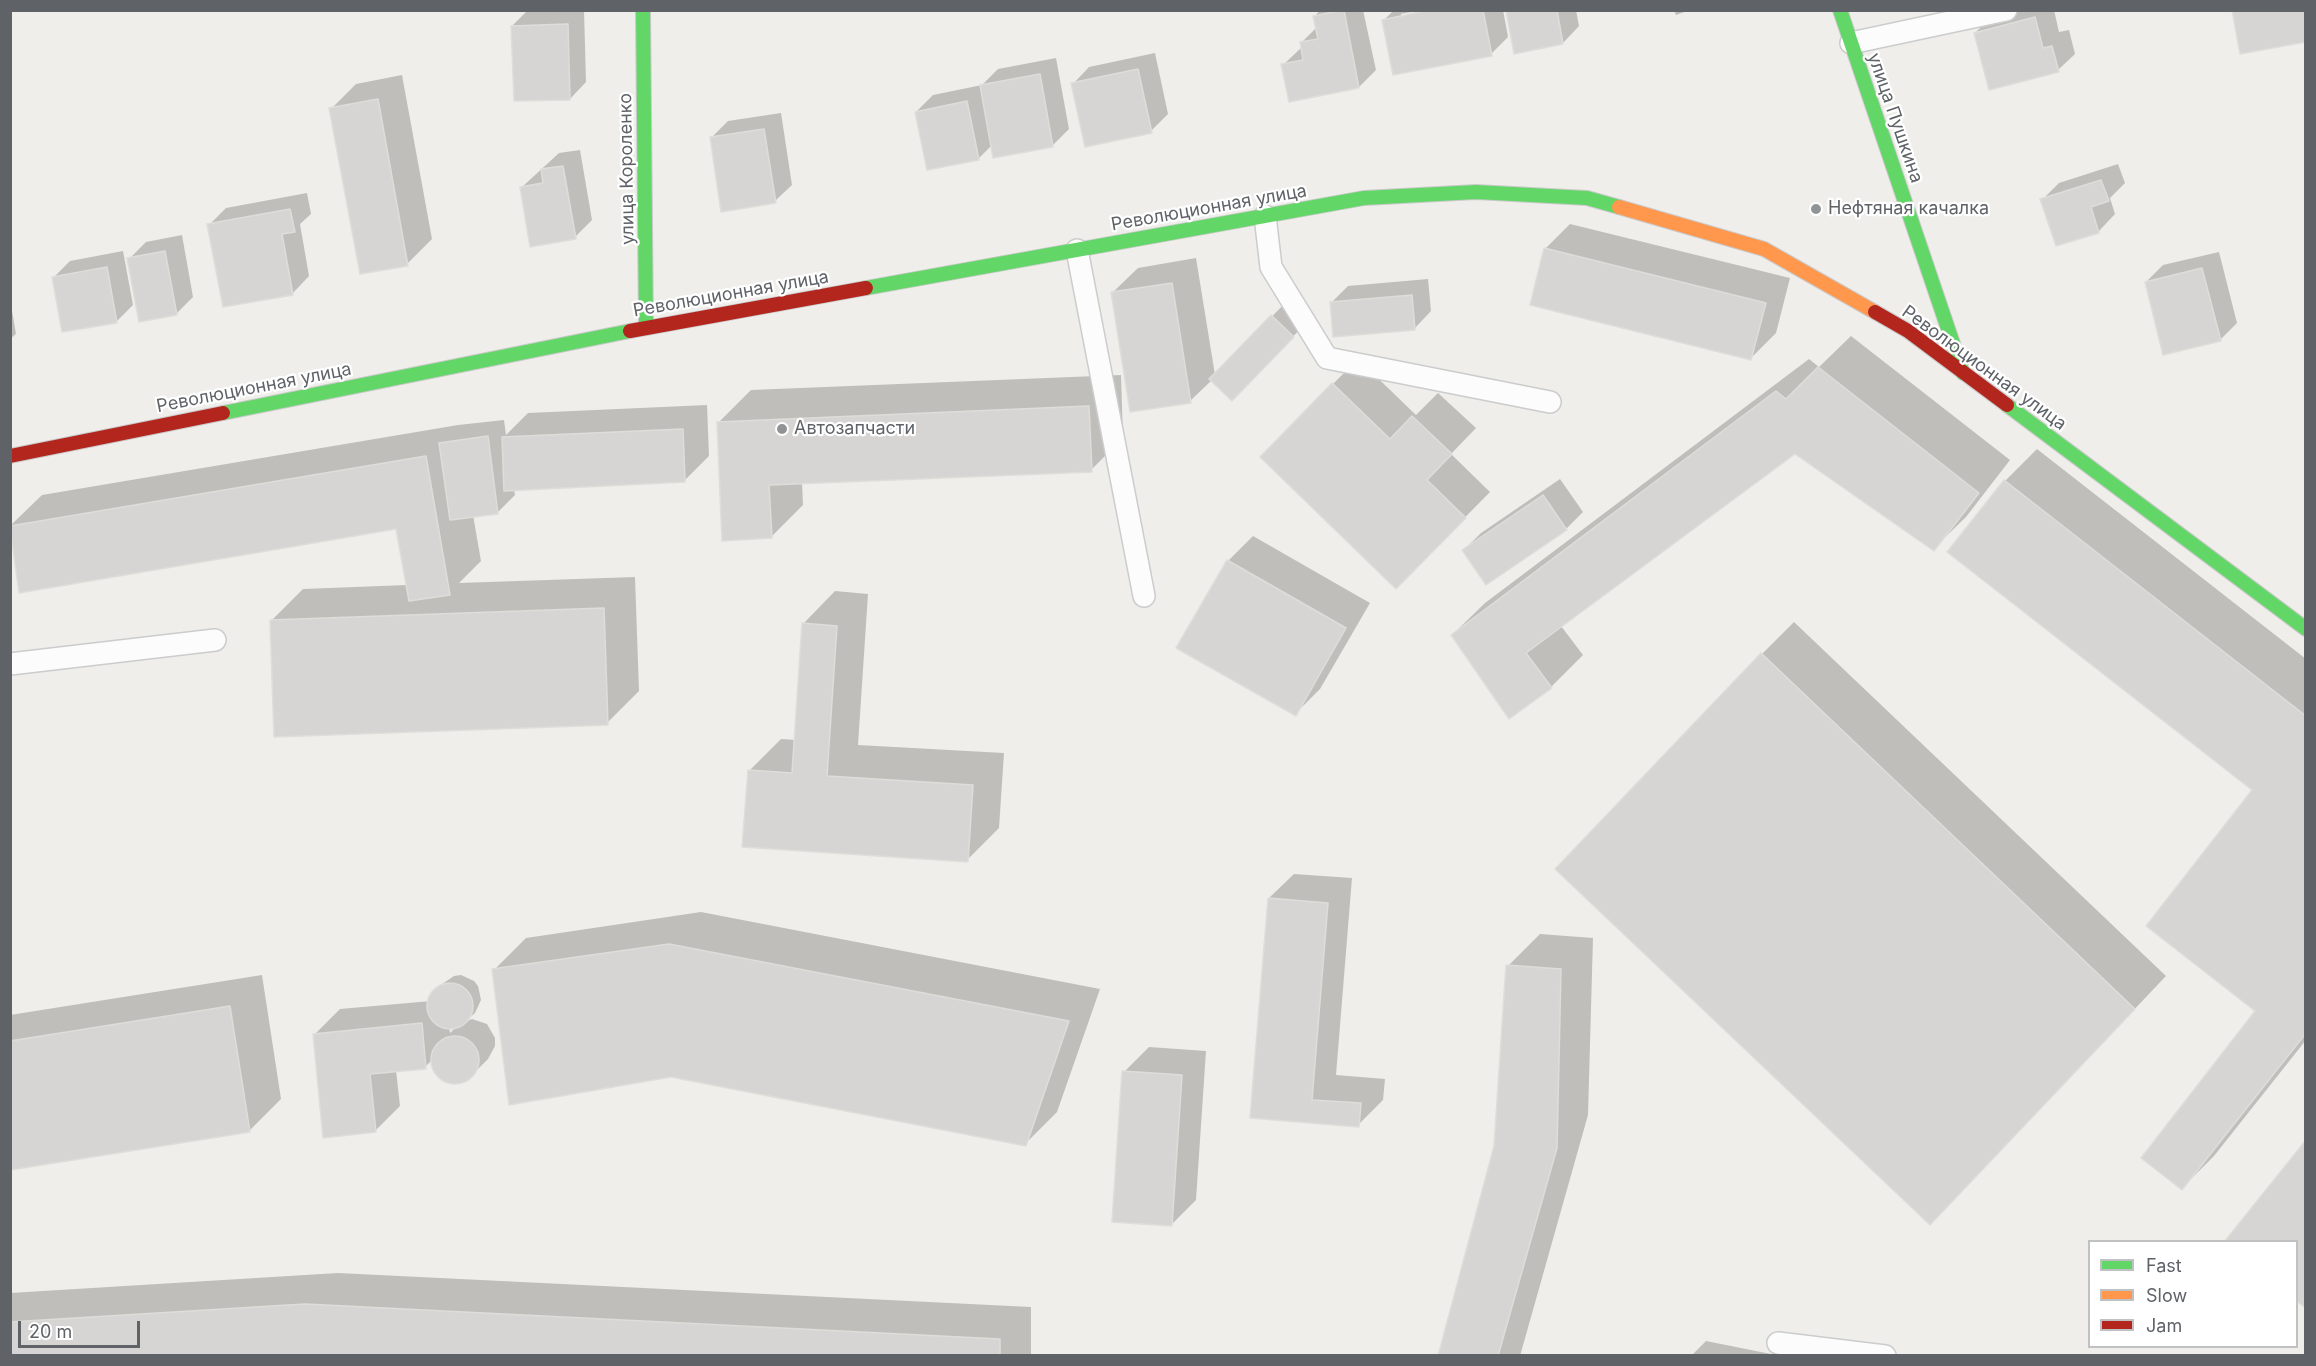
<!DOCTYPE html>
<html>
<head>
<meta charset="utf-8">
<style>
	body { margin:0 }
	#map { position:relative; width:2316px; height:1366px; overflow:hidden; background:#efeeea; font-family:Inter,sans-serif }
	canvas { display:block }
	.frame { position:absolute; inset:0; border:12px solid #5f6368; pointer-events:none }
	.legend { position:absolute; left:2088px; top:1240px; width:210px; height:108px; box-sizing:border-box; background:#fff; border:2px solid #bfc1c3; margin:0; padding:8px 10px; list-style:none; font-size:18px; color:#5f6368 }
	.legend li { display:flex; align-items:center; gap:12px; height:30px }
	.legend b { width:30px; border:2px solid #bfc1c3 }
	.scale { position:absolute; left:18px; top:1321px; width:122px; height:27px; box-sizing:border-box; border:3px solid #5f6368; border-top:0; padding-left:8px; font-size:18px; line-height:21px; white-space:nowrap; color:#5f6368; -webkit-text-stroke:4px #fff; paint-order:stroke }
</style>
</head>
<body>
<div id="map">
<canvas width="2316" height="1366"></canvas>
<div class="frame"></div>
<ul class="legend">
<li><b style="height:8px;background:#63d668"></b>Fast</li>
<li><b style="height:8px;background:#ff974d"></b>Slow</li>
<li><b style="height:8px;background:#b3261e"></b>Jam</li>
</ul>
<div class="scale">20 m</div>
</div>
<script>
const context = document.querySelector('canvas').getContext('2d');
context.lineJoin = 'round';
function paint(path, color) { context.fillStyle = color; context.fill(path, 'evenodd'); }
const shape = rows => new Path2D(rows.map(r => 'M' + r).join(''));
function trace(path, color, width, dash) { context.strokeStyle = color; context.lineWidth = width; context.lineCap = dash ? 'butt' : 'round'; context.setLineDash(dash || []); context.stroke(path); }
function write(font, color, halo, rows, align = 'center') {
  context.font = font + ' Inter,sans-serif'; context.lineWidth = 4.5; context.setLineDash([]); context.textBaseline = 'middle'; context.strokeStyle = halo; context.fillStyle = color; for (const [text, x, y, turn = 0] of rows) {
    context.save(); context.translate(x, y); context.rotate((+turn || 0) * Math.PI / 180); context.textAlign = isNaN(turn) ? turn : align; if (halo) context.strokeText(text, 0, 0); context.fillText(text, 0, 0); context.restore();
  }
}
const shadow = shape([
	[528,10,584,10,586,82,570,99,512,26],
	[1320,10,1363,10,1376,70,1359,87,1283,65,1302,47,1301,43,1317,27,1315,16],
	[1394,10,1421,10,1401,14,1401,18,1437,10,1503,10,1508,37,1491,54,1384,20],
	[1507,10,1576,10,1579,26,1563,43],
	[1674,10,1690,10,1676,15],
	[2015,10,2054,10,2059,32,2069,30,2075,54,2058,70,1975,33,1992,16],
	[1155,53,1168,114,1151,131,1073,84,1089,67],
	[1056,58,1069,129,1052,146,992,145,979,158,928,169,916,112,933,95,982,85,998,69],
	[402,75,432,239,407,264,331,109,356,84],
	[781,113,792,185,775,201,711,138,728,121],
	[580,150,592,220,575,237,522,187,559,153],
	[2118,164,2125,183,2110,198,2115,214,2099,231,2057,244,2042,200,2059,183],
	[307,193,311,214,300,224,309,276,293,293,209,225,226,208],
	[1570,224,1790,278,1776,333,1751,358,1545,249],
	[182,235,193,297,176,314,129,259,146,242],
	[123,251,133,305,116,322,53,278,70,261],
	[2219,252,2237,323,2220,340,2146,282,2163,265],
	[1196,258,1215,375,1289,299,1310,319,1232,399,1212,380,1190,401,1113,292,1138,268],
	[1428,279,1431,311,1415,328,1331,303,1348,286],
	[10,299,16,334,10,339],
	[1851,336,2010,460,1966,517,1933,549,1795,452,1561,626,1583,655,1551,687,1452,635,1485,603,1809,359,1819,367],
	[1358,359,1416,415,1438,393,1476,428,1451,454,1490,492,1421,562,1333,384],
	[1121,375,1123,438,1091,470,802,482,803,505,771,537,719,422,751,390],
	[707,405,709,456,684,481,514,489,515,495,498,512,473,515,481,561,459,583,635,577,639,691,607,723,271,621,303,589,407,585,397,527,21,591,10,526,42,495,458,425,504,420,506,435,528,413],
	[2037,449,2306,659,2306,1040,2214,1156,2182,1188,2258,1011,2254,790,1949,552,2005,481],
	[1560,479,1583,512,1566,529,1487,583,1464,550,1481,533],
	[1253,536,1370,603,1320,689,1295,714,1228,561],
	[835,591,868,594,858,745,1004,753,999,828,967,860,749,771,781,739,796,740,803,624],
	[1794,622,2166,976,1962,1191,1762,654],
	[1294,874,1352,878,1336,1075,1385,1079,1383,1100,1358,1125,1251,1117,1269,898],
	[701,912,1100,989,1057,1112,1025,1144,494,970,526,938],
	[1540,934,1593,938,1588,1115,1520,1356,1439,1356,1496,1146,1508,966],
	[262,975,281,1099,249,1131,10,1169,10,1015],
	[461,975,474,981,478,986,481,1000,475,1013,465,1022,472,1019,487,1024,495,1038,495,1046,488,1059,470,1077,457,1083,437,1076,431,1061,425,1067,396,1070,400,1106,375,1131,315,1034,340,1009,431,1001,433,993,442,984,454,976],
	[457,1026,450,1033,449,1027],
	[1149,1047,1206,1051,1196,1200,1171,1225,1124,1072],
	[338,1273,1031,1307,1031,1356,10,1356,10,1293],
	[1706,1341,1781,1356,1691,1356]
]);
const building = shape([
	[1344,10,1359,88,1289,102,1281,64,1303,60,1300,42,1318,39,1313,16,1344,10],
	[1429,10,1483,10,1492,56,1393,75,1382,20,1429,10],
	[1506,10,1557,10,1563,44,1514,54,1506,10],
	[2232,10,2306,10,2306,42,2240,54,2232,10],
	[2035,17,2043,48,2052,46,2059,72,1989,90,1974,33,2035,17],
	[568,24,570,100,514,101,511,26,568,24],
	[1138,69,1152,133,1085,147,1071,83,1138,69],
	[1040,74,1053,147,993,158,980,85,1040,74],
	[378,99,408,266,360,274,329,108,378,99],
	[967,101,979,160,927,170,915,112,967,101],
	[764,129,776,203,721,212,710,137,764,129],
	[563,166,576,239,530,247,520,187,543,183,541,169,563,166],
	[2101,180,2109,201,2091,207,2099,233,2056,246,2040,199,2101,180],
	[290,209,295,232,282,234,293,295,223,307,207,224,290,209],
	[1544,248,1766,303,1751,360,1530,305,1544,248],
	[165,251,177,315,139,322,127,258,165,251],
	[107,267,117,323,62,332,52,277,107,267],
	[2202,268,2221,341,2163,355,2145,282,2202,268],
	[1172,283,1191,403,1130,412,1111,292,1172,283],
	[1412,295,1415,330,1333,337,1330,302,1412,295],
	[1271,315,1294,337,1232,401,1209,379,1271,315],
	[1818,367,1979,493,1934,551,1795,454,1526,653,1552,688,1509,719,1451,635,1776,391,1786,399,1818,367],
	[1332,383,1390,439,1412,416,1452,454,1427,480,1466,518,1396,589,1260,457,1332,383],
	[1089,406,1092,472,769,485,772,538,722,541,717,422,1089,406],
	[683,429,685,482,504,491,502,437,683,429],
	[488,436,498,514,450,520,439,443,488,436],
	[426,456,450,595,409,601,396,529,19,593,10,526,426,456],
	[2004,480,2306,716,2306,1033,2182,1190,2141,1158,2255,1011,2146,926,2252,790,1947,552,2004,480],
	[1543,495,1567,530,1486,585,1462,550,1543,495],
	[1227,560,1346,628,1296,716,1176,648,1227,560],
	[604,608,608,725,274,737,270,620,604,608],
	[802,623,837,626,827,776,973,785,968,862,742,847,748,770,792,773,802,623],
	[1761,653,2135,1009,1930,1225,1555,869,1761,653],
	[1268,898,1328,903,1312,1100,1361,1103,1359,1127,1250,1118,1268,898],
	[669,944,1069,1021,1026,1146,671,1077,509,1105,492,969,669,944],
	[1506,965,1561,969,1557,1148,1498,1356,1438,1356,1494,1146,1506,965],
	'427 1006a23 23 0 1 1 46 0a23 23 0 1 1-46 0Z',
	[230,1006,250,1132,10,1170,10,1041,230,1006],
	[422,1023,426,1069,370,1074,376,1132,323,1138,313,1034,422,1023],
	'431 1060a24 24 0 1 1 48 0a24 24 0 1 1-48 0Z',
	[1122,1071,1182,1075,1172,1226,1112,1222,1122,1071],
	[2306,1140,2306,1308,2296,1301,2296,1242,2224,1242,2306,1140],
	[305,1304,1000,1339,1000,1356,10,1356,10,1322,305,1304]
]);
const lane = shape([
	[1851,43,2006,10],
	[1265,216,1271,267,1327,358,1550,402],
	[1077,250,1144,596],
	[10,664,215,640],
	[1778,1343,1885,1356]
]);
const fast = shape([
	[643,10,646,328],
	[1840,10,1963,373],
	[866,288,1364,198,1476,192,1587,198,1619,207],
	[2007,405,2306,629],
	[223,413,630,331]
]);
const slow = shape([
	[1619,207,1764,249,1875,312]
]);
const jam = shape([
	[1875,312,1908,331,2007,405],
	[630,331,866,288],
	[10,456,223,413]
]);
const markers = [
	[1816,209,6,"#919496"],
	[782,429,6,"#919496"]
];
const streetNames = [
	["улица Пушкина",1895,118,71],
	["улица Короленко",627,169,-91],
	["Революционная улица",1209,208,-10],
	["Революционная улица",731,294,-10],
	["Революционная улица",1984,368,36],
	["Революционная улица",254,388,-11]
];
const poiNames = [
	["Нефтяная качалка",1828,209],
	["Автозапчасти",794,429]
];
paint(shadow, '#0003');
paint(building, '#d6d5d3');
trace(building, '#deddd9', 1.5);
trace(lane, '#cbcccc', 24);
trace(fast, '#cacacb', 16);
trace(slow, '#cacacb', 16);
trace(jam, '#cacacb', 16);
trace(lane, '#fdfcfc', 21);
trace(fast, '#63d668', 14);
trace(slow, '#ff974d', 14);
trace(jam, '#b3261e', 14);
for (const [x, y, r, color] of markers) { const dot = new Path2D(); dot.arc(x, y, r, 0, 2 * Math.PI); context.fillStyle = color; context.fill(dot); trace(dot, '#fff', 2); }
write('18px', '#5f6368', '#fff', streetNames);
write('18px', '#5f6368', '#fff', poiNames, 'left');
</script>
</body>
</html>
